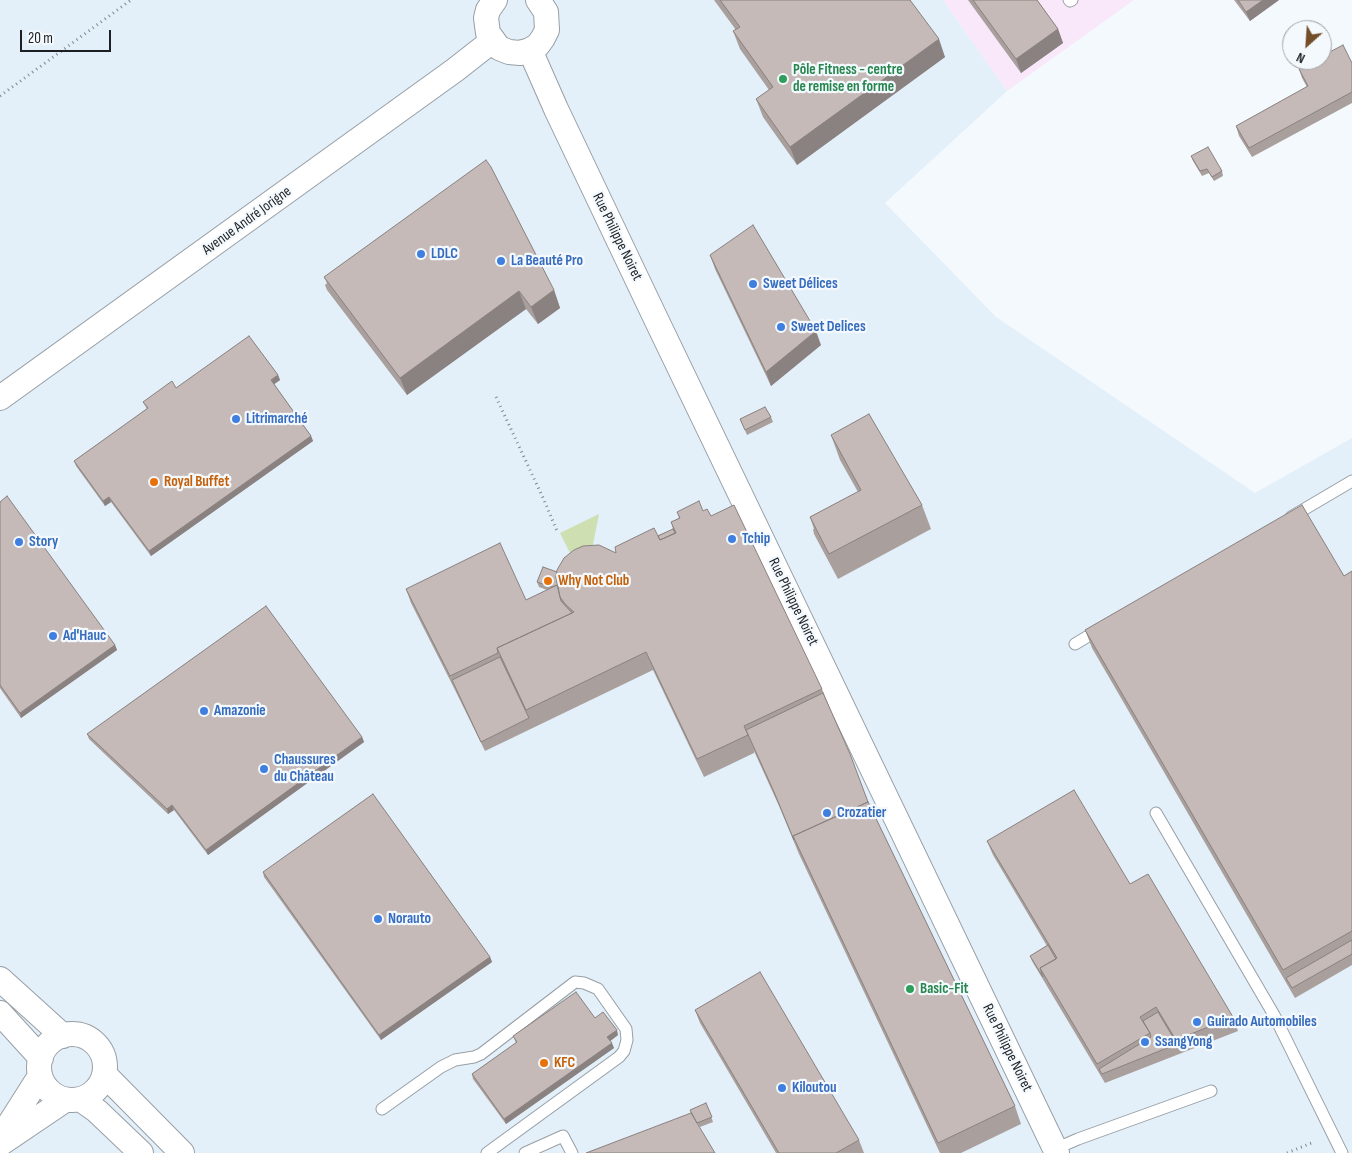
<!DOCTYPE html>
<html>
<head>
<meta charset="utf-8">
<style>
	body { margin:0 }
	#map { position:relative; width:1352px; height:1153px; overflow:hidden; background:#f4f9fe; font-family:"Sofia Sans Condensed",sans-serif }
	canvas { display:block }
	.north { position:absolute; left:1282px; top:20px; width:50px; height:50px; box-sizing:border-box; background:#f4f9fe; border:1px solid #9ea2a6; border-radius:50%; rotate:206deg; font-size:14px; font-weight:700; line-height:20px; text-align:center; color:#1d2023 }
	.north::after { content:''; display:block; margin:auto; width:18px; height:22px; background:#734e29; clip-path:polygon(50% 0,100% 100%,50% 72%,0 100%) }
	.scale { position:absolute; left:20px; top:30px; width:91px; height:22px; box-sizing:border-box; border:2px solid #1d2023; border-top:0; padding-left:6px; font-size:15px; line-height:18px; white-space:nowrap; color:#1d2023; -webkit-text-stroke:4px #f4f9fe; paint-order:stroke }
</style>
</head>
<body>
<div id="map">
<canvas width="1352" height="1153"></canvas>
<div class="north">N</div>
<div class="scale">20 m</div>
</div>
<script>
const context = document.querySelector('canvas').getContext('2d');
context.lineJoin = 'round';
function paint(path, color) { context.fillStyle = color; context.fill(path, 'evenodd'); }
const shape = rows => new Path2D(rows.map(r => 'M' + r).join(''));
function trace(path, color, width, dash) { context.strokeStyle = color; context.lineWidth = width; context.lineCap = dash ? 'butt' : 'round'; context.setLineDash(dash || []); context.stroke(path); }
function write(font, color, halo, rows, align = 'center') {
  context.font = font + ' "Sofia Sans Condensed",sans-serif'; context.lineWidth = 4.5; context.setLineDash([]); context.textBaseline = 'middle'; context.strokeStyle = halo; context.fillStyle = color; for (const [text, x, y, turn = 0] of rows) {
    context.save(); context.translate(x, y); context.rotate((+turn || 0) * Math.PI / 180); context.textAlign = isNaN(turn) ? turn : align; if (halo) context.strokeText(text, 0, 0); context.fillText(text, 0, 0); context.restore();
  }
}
const built = shape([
	[0,0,943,0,1007,91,885,203,996,317,1255,493,1352,438,1352,1153,0,1153]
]);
const industrial = shape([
	[943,0,1134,0,1007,91]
]);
const green = shape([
	[599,514,589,564,578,569,560,533]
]);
const path = shape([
	[0,96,131,0],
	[496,397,544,500,557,531],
	[1287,1153,1314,1142]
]);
const service = shape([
	[1069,0,1070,1,1072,0],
	[1291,517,1352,481],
	[1075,644,1100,629],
	[1156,813,1274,1015,1342,1153],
	[382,1109,441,1067,455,1060,474,1057,481,1054,575,982,584,983,598,989,626,1029,627,1040,624,1051,619,1057,487,1153],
	[1055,1149,1078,1139,1211,1091],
	[525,1153,563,1136,572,1153]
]);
const minor = shape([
	[495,0,488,10,486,18,488,33,499,48,509,52,520,53,530,50,538,45,543,38,547,30,546,12,538,0],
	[530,50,556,109,655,317,1057,1153],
	[0,398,455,70,492,41],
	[0,979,63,1036],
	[0,1013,41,1058],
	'39 1067a33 33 0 1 1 66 0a33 33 0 1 1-66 0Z',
	[105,1075,182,1153],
	[80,1099,97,1111,141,1153],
	[0,1139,40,1076],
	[0,1144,65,1100]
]);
const wall = shape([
	[714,0,910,0,945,57,797,165,763,117,756,99,769,90,740,49,733,31,736,30],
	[968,0,1037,0,1058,29,1063,43,1021,73],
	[1234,0,1279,0,1250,21],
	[1352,63,1352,103,1252,157,1239,136,1236,126,1307,87,1302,78,1299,69],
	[1191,156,1222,171,1223,176,1214,181,1209,173,1202,176,1193,161],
	[710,255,821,345,771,386,715,269],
	[324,277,554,290,560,308,538,324,526,309,407,395,327,290,325,285,327,283],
	[278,375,280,380,274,384,311,436,313,441,151,556,111,502,105,506,76,466,74,461,147,409,143,402,176,388],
	[771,417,773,422,747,435,740,419],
	[831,435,922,505,931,529,838,579,814,534,813,529,814,529,810,517,858,492,840,460],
	[0,502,115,645,117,650,21,718,0,688],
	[703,511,711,516,822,689,868,802,1015,1106,1021,1124,961,1153,940,1153,799,854,779,806,754,751,754,753,704,777,653,670,485,751,455,690,411,603,406,589,526,600,547,590,539,587,537,582,557,572,616,553,673,529,671,522,679,518,677,512],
	[1352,571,1352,965,1295,998,1092,648,1085,630,1344,576],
	[87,734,362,737,364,742,208,855,174,810,168,814,89,739],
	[987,841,1130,884,1233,1017,1238,1031,1105,1083,1032,961,1030,956,1047,946,993,855],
	[263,872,490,957,492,962,381,1040,264,877],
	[695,1010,859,1140,864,1153,776,1153,700,1023],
	[595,1018,618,1035,610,1041,614,1048,506,1124,473,1079,472,1074,516,1043,513,1036],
	[706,1103,713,1122,700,1127,691,1113]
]);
const shadedWall = shape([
	[1263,0,1279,0,1250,21,1246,12],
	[1058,29,1063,43,1021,73,1016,59],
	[939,39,945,57,797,165,790,147],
	[554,290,560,308,538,324,531,307],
	[519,291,526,309,407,395,400,378],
	[816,331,821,345,771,386,766,372],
	[278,375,280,380,273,385,271,380],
	[311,436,313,441,151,556,149,551],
	[109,497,111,502,105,506,103,501],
	[115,645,117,650,21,718,20,713],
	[362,737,364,742,208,855,206,850],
	[172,805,174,810,168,814,167,809],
	[490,957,492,962,381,1040,379,1035],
	[617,1030,618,1035,609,1042,607,1037],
	[612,1043,614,1048,506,1124,504,1119]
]);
const building = shape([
	[720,0,910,0,939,39,790,147,756,99,773,87,733,31,740,27,720,0],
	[973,0,1037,0,1058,29,1016,59,973,0],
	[1238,0,1263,0,1246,12,1238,0],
	[1343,45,1352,63,1352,92,1249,148,1236,126,1308,86,1299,69,1315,60,1322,60,1322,56,1343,45],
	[1208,147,1222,171,1212,177,1207,169,1200,171,1191,156,1208,147],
	[486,160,491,167,554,290,531,307,519,291,400,378,324,277,486,160],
	[753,225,816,331,766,372,710,255,753,225],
	[249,336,278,375,271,380,311,436,149,551,109,497,103,501,74,461,148,408,143,402,172,381,176,388,249,336],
	[765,407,771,417,745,430,740,419,765,407],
	[869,414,922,505,829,554,810,517,861,490,831,435,869,414],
	[7,496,115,645,20,713,0,685,0,502,7,496],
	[699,501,703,511,707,509,711,516,734,505,822,689,744,726,748,735,697,759,646,652,526,710,497,648,574,612,566,605,560,597,556,577,557,570,564,558,574,550,583,546,599,545,616,553,615,547,654,528,660,540,676,533,671,522,680,518,677,512,699,501],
	[1302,505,1344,576,1352,571,1352,931,1283,970,1085,630,1302,505],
	[673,529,675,533,660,540,658,536,673,529],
	[500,543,526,600,557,585,561,601,572,613,497,648,498,653,450,676,406,589,500,543],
	[543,567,557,572,556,577,558,587,557,585,552,587,537,582,543,567],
	[266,606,362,737,206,850,172,805,167,809,87,734,266,606],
	[500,657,529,718,481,742,452,680,500,657],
	[823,693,850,754,868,802,793,836,794,840,774,792,746,730,823,693],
	[1074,790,1130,884,1148,874,1233,1017,1176,1040,1156,1007,1140,1017,1150,1033,1097,1064,1040,968,1057,958,987,841,1074,790],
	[373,794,490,957,379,1035,263,872,373,794],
	[868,802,1015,1106,938,1143,793,836,868,802],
	[1352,940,1352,954,1292,988,1286,978,1352,940],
	[1048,945,1056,959,1040,968,1043,977,1030,956,1048,945],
	[760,972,859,1140,836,1153,779,1153,695,1010,760,972],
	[576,992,595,1018,603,1012,617,1030,607,1037,612,1043,504,1119,472,1074,517,1042,513,1036,576,992],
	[1158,1012,1177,1044,1102,1074,1099,1069,1151,1037,1150,1033,1143,1021,1158,1012],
	[706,1103,712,1117,697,1123,690,1110,706,1103],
	[691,1113,715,1153,586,1153,691,1113]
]);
const markers = [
	[783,79,5,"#2e9e5b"],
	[421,254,5,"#3f7fe0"],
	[501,261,5,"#3f7fe0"],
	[753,284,5,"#3f7fe0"],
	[781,327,5,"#3f7fe0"],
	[236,419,5,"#3f7fe0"],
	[154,482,5,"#e8710a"],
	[732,539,5,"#3f7fe0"],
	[19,542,5,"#3f7fe0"],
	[548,581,5,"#e8710a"],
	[53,636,5,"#3f7fe0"],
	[204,711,5,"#3f7fe0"],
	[264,769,5,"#3f7fe0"],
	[827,813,5,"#3f7fe0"],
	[378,919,5,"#3f7fe0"],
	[910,989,5,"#2e9e5b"],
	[1197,1022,5,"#3f7fe0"],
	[1145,1042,5,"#3f7fe0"],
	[544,1063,5,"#e8710a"],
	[782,1088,5,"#3f7fe0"]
];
const leisureNames = [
	["Pôle Fitness - centre",793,70],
	["de remise en forme",793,87],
	["Basic-Fit",920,989]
];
const streetNames = [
	["Avenue André Jorigne",247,221,-36],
	["Rue Philippe Noiret",617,237,64],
	["Rue Philippe Noiret",793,602,64],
	["Rue Philippe Noiret",1007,1048,64]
];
const shopNames = [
	["LDLC",431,254],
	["La Beauté Pro",511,261],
	["Sweet Délices",763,284],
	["Sweet Delices",791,327],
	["Litrimarché",246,419],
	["Tchip",742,539],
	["Story",29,542],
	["Ad'Hauc",63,636],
	["Amazonie",214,711],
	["Chaussures",274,760],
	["du Château",274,777],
	["Crozatier",837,813],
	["Norauto",388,919],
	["Guirado Automobiles",1207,1022],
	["SsangYong",1155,1042],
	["Kiloutou",792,1088]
];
const foodNames = [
	["Royal Buffet",164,482],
	["Why Not Club",558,581],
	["KFC",554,1063]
];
paint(built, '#e3eff9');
paint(industrial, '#f9e8fa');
paint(green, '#cee0b2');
trace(service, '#979fa5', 13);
trace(minor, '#979fa5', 26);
trace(path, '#83878b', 3, [1, 4]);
trace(service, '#fff', 11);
trace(minor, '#fff', 24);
paint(wall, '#a9a09d');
paint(shadedWall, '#8a8280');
paint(building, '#c5bab7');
trace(building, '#8a8280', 1);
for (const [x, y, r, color] of markers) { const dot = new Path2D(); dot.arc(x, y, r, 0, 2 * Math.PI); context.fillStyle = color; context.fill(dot); trace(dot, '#f4f9fe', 2); }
write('bold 15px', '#27864d', '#f4f9fe', leisureNames, 'left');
write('15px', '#1d2023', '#f4f9fe', streetNames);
write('bold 15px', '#366cbe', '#f4f9fe', shopNames, 'left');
write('bold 15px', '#c56008', '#f4f9fe', foodNames, 'left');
</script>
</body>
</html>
